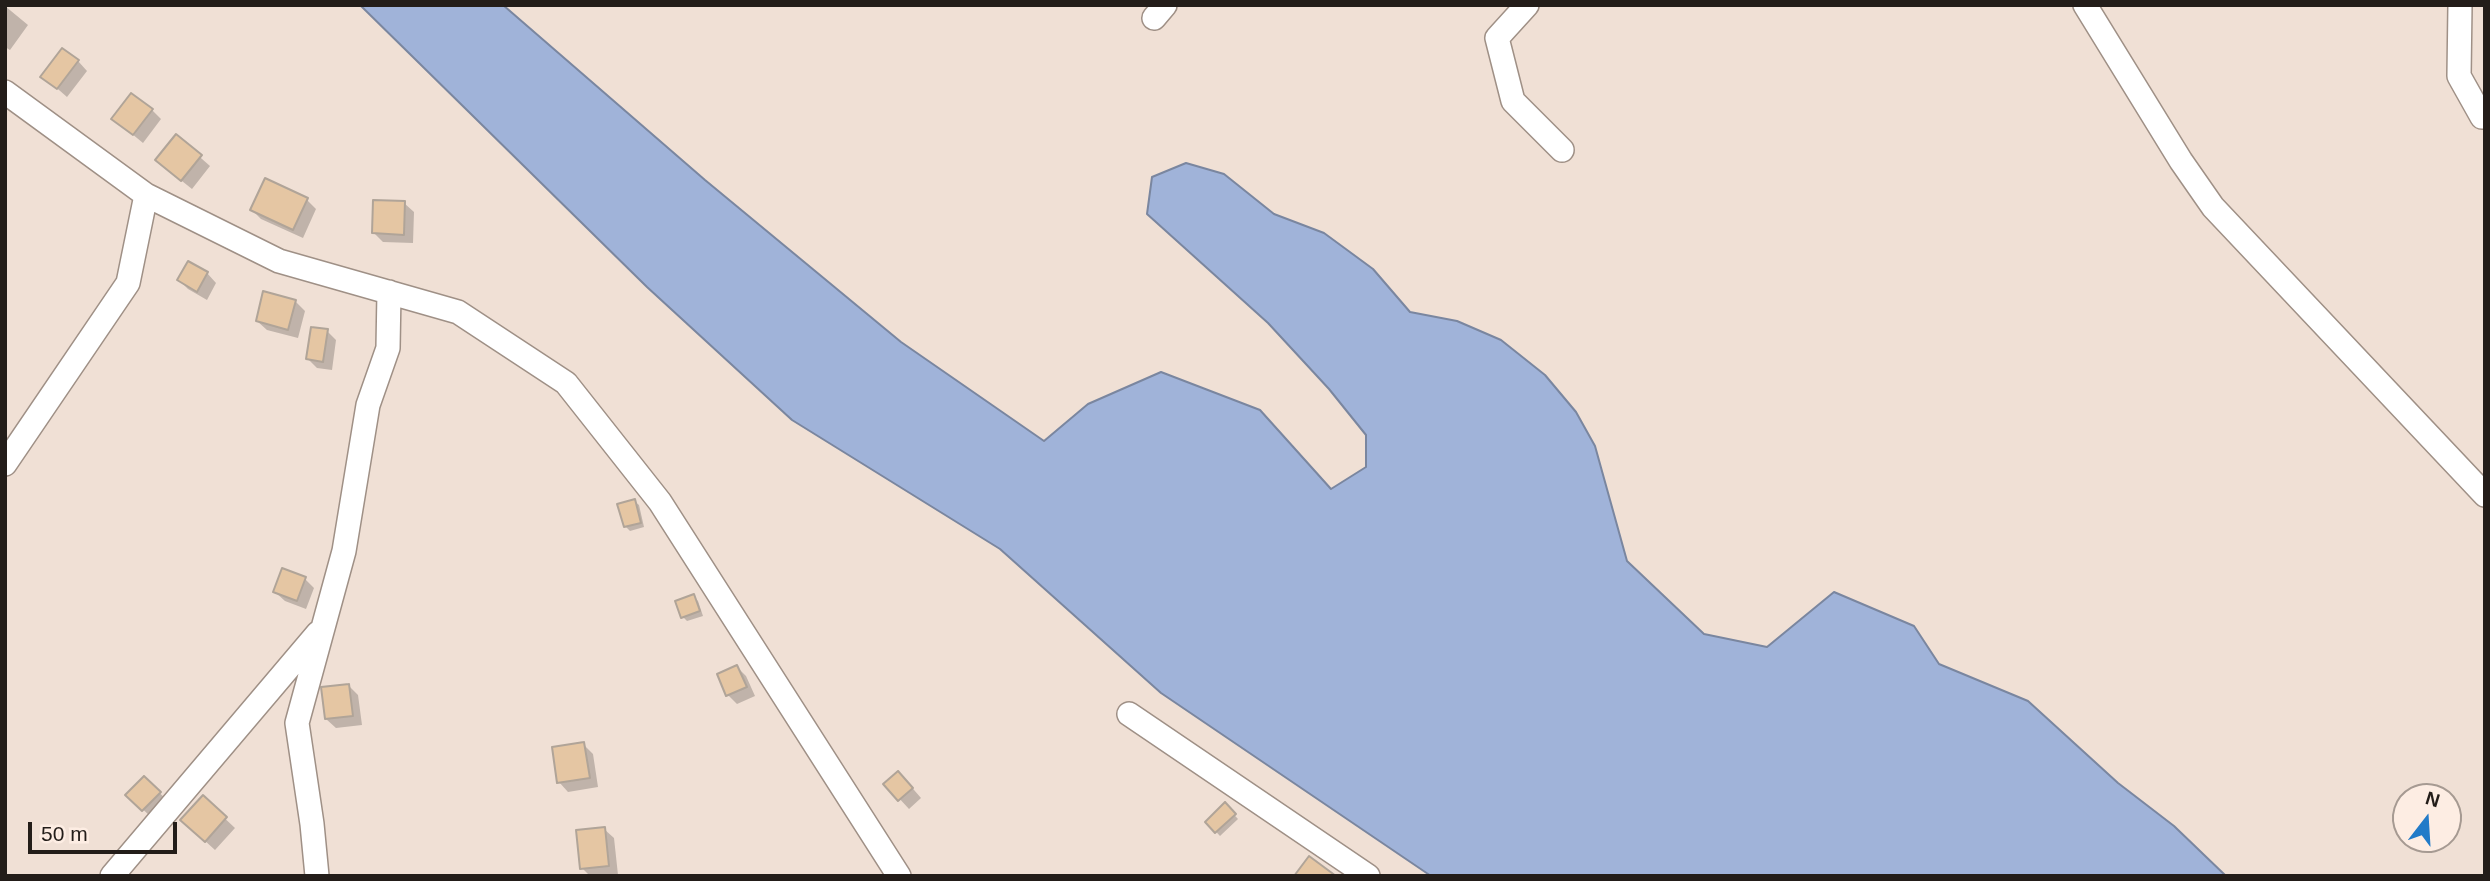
<!DOCTYPE html>
<html>
<head>
<meta charset="utf-8">
<style>
	body { margin:0 }
	#map { position:relative; width:2490px; height:881px; overflow:hidden; background:#f0e0d5; font-family:Arial,sans-serif }
	canvas { display:block }
	.frame { position:absolute; inset:0; border:7px solid #231d19; pointer-events:none }
	.north { position:absolute; left:2392px; top:783px; width:70px; height:70px; box-sizing:border-box; background:#fdede3; border:2px solid #a69a92; border-radius:50%; rotate:17deg; font-size:19px; font-weight:700; line-height:28px; text-align:center; color:#231d19 }
	.north::after { content:''; display:block; margin:auto; width:24px; height:32px; background:#227bc8; clip-path:polygon(50% 0,100% 100%,50% 72%,0 100%) }
	.scale { position:absolute; left:28px; top:822px; width:149px; height:32px; box-sizing:border-box; border:4px solid #231d19; border-top:0; padding-left:9px; font-size:21px; line-height:24px; white-space:nowrap; color:#231d19; -webkit-text-stroke:5px #fdede3; paint-order:stroke }
</style>
</head>
<body>
<div id="map">
<canvas width="2490" height="881"></canvas>
<div class="frame"></div>
<div class="north">N</div>
<div class="scale">50 m</div>
</div>
<script>
const context = document.querySelector('canvas').getContext('2d');
context.lineJoin = 'round';
function paint(path, color) { context.fillStyle = color; context.fill(path, 'evenodd'); }
const shape = rows => new Path2D(rows.map(r => 'M' + r).join(''));
function trace(path, color, width, dash) { context.strokeStyle = color; context.lineWidth = width; context.lineCap = dash ? 'butt' : 'round'; context.setLineDash(dash || []); context.stroke(path); }
const water = shape([
	[360,5,503,5,705,180,901,342,1044,441,1088,404,1161,372,1260,410,1331,489,1366,467,1366,435,1329,389,1268,323,1147,214,1152,177,1186,163,1224,174,1274,214,1324,233,1373,269,1410,312,1457,321,1501,340,1545,375,1576,412,1595,446,1627,561,1704,634,1767,647,1834,592,1914,626,1939,664,2028,701,2118,783,2174,826,2226,876,1431,876,1161,693,1000,549,792,420,647,287,360,5]
]);
const shadow = shape([
	[5,6,28,25,10,50,5,47],
	[78,61,87,71,67,97,43,76],
	[152,110,161,119,143,143,114,119],
	[177,137,210,166,192,189,167,169],
	[307,200,316,209,303,238,261,219,252,210],
	[404,203,414,212,413,243,383,242,373,232],
	[207,273,216,283,207,300,188,289,179,280],
	[295,301,305,311,298,338,267,330,257,321],
	[327,331,336,340,332,370,317,368,308,359],
	[634,501,639,505,644,527,630,531,626,527],
	[305,579,314,588,306,609,285,601,275,592],
	[693,596,698,601,703,616,687,621,683,617],
	[737,667,746,676,755,696,737,704,728,695],
	[349,686,358,695,362,725,336,728,326,719],
	[583,744,593,754,598,787,568,792,559,782],
	[144,778,169,802,153,819,128,795],
	[908,783,921,798,909,809,886,784],
	[203,798,235,828,215,850,192,829],
	[1225,805,1238,819,1220,836,1207,822],
	[604,829,614,838,618,875,590,876,582,868]
]);
const building = shape([
	[62,48,79,60,57,89,40,77,62,48],
	[131,93,153,109,133,135,111,119,131,93],
	[176,134,202,155,181,181,155,160,176,134],
	[265,178,308,198,293,230,250,210,265,178],
	[373,200,405,201,404,235,372,233,373,200],
	[188,261,208,272,197,292,177,280,188,261],
	[263,291,296,300,288,330,256,321,263,291],
	[311,327,328,329,323,362,306,359,311,327],
	[635,499,641,523,624,527,617,504,635,499],
	[282,568,306,577,297,601,273,592,282,568],
	[694,594,700,611,681,618,675,601,694,594],
	[737,665,747,687,726,696,717,674,737,665],
	[349,684,353,716,325,719,321,687,349,684],
	[584,742,590,778,557,783,552,747,584,742],
	[898,771,913,788,898,801,883,784,898,771],
	[144,776,161,792,142,811,125,795,144,776],
	[203,795,227,817,205,842,180,820,203,795],
	[1225,802,1236,814,1215,833,1205,822,1225,802],
	[605,827,609,866,580,869,576,830,605,827],
	[1309,856,1336,876,1294,876,1309,856]
]);
const minor = shape([
	[1527,5,1497,38,1513,101,1562,150],
	[2085,5,2181,161,2213,207,2485,495],
	[2460,5,2459,76,2482,117,2485,117],
	[1154,18,1165,5],
	[5,92,146,195,279,261,458,312,566,383,660,502,899,876],
	[5,464,128,283,146,195],
	[1129,714,1368,876],
	[112,876,318,633],
	[317,876,312,824,297,723,344,551,368,405,388,348,389,292]
]);
paint(water, '#a0b3d9');
trace(water, '#7a869f', 2);
paint(shadow, '#0003');
paint(building, '#e5c6a3');
trace(building, '#b0a498', 2);
trace(minor, '#9f9086', 26);
trace(minor, '#fff', 23);
</script>
</body>
</html>
